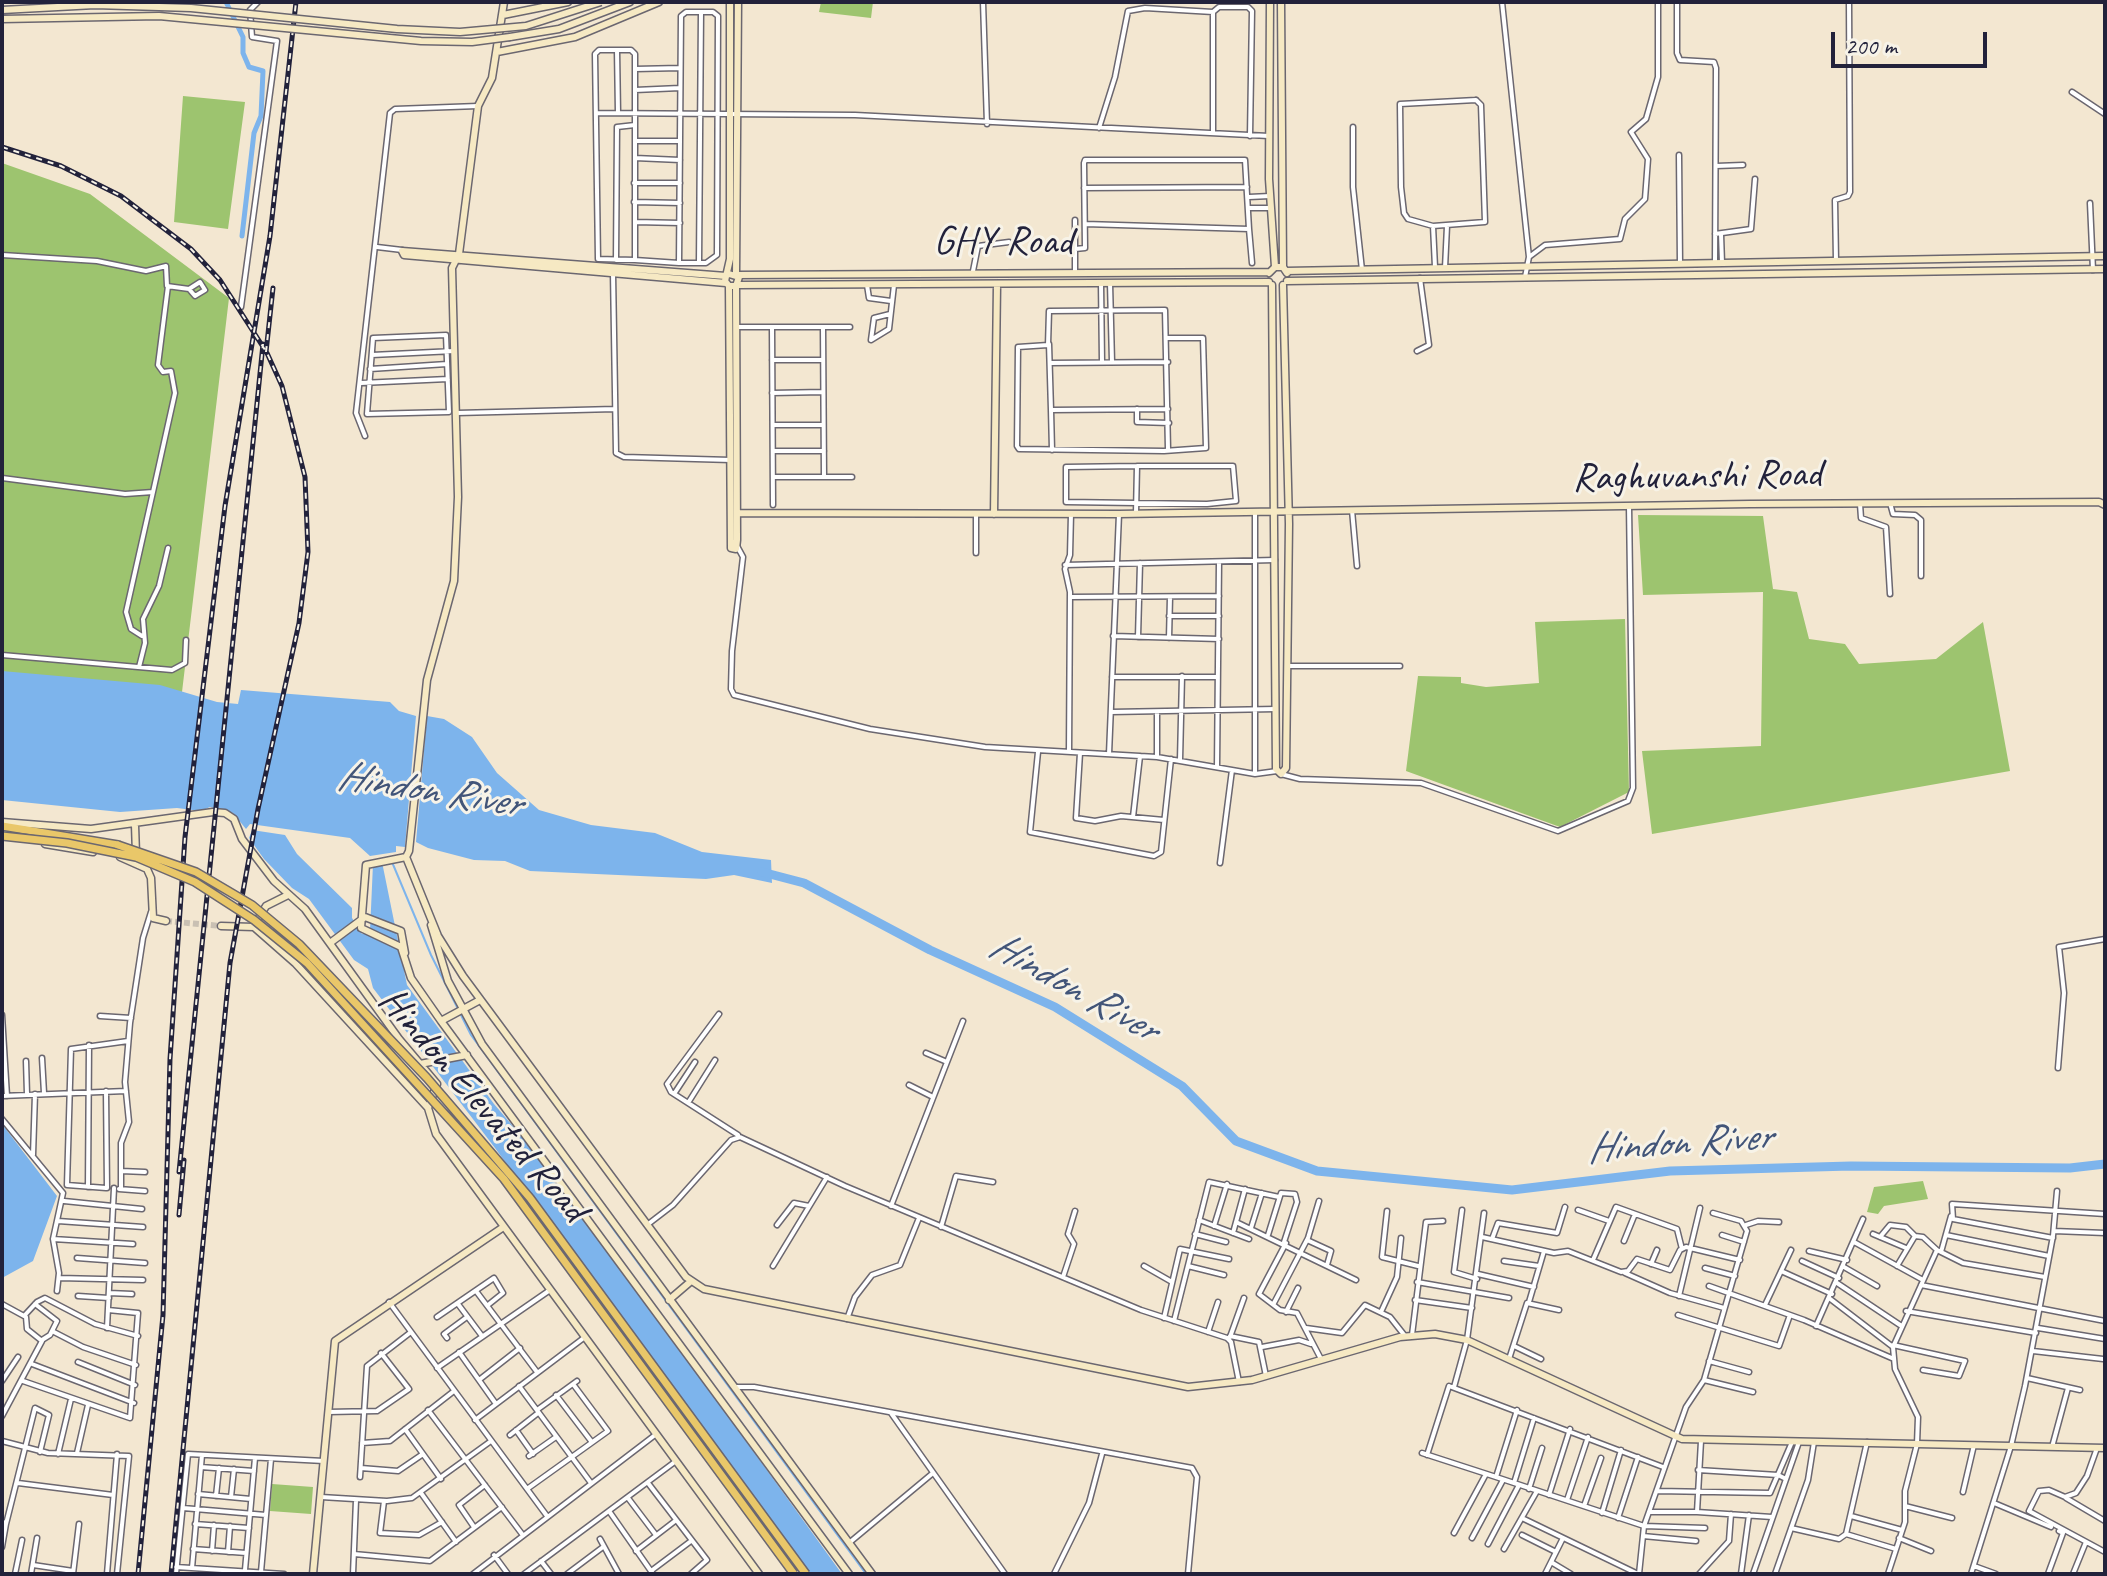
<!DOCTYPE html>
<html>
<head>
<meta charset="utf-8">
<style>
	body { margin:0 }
	#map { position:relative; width:2107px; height:1576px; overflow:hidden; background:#f3e7d1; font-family:Caveat,sans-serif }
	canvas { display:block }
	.frame { position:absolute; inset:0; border:4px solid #22223b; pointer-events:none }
	.scale { position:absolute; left:1831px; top:32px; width:156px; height:36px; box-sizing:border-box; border:4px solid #22223b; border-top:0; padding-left:10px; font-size:24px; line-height:28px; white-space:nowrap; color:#22223b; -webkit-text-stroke:6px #f7f3e8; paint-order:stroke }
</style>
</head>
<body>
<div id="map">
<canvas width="2107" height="1576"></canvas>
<div class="frame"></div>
<div class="scale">200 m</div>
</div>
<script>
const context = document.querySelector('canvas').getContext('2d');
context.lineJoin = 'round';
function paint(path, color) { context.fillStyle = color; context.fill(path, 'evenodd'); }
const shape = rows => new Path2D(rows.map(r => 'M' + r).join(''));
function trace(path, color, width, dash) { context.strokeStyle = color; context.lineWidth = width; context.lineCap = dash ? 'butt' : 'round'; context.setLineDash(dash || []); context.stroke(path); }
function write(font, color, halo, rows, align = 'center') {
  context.font = font + ' Caveat,sans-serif'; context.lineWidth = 6; context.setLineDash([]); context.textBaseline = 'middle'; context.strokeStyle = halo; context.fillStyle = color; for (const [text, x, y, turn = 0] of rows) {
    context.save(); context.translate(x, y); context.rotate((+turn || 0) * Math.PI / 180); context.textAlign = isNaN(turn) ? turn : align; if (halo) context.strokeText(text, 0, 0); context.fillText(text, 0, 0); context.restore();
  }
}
const green = shape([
	[821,2,873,2,871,18,819,12],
	[183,96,245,102,228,229,174,222],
	[2,163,90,194,229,298,182,692,2,672],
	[1638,515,1763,516,1773,589,1797,592,1809,639,1845,644,1859,664,1936,659,1983,622,2010,771,1652,834,1642,751,1761,746,1763,592,1643,595],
	[1625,619,1629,792,1560,827,1406,771,1418,676,1461,677,1461,683,1486,687,1539,683,1535,622],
	[1923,1181,1928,1199,1884,1206,1878,1214,1867,1212,1874,1187],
	[272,1484,313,1487,311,1514,270,1511]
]);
const water = shape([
	[2,671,160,685,217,702,238,704,241,690,390,702,399,711,416,716,405,847,396,846,396,852,370,856,350,838,250,824,246,829,233,813,210,807,201,811,177,808,120,812,2,800],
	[427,716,444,719,472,737,497,773,539,810,591,825,655,833,702,852,771,860,772,883,734,875,706,879,530,871,505,861,474,860,428,848,416,842],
	[252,830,285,835,297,854,352,908,352,918,362,934,370,931,373,864,382,862,407,985,494,1104,548,1167,842,1574,805,1574,495,1148,373,988,368,969,354,960,309,899,292,888,264,859,249,838],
	[2,1124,57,1196,33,1261,2,1278]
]);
const stream = shape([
	[392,862,431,955,471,1035,866,1574]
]);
const canal = shape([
	[226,2,243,37,243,53,249,67,263,71,261,116,254,133,242,236]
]);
const river = shape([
	[762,872,804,883,930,950,1055,1007,1182,1086,1236,1141,1317,1171,1512,1190,1670,1171,1851,1166,2070,1168,2105,1164]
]);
const secondaryTunnel = shape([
	[166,921,221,926]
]);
const street = shape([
	[983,2,987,124],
	[1502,2,1529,257],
	[1677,2,1677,53,1680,60,1714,62,1716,68,1715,263],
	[617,50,618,113],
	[635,69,680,68],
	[635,90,680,88],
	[2072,92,2105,114],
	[1476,100,1481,105,1485,222,1433,226,1408,219,1404,213,1401,187,1400,104,1476,100],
	[597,113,855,115,1269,136],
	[1353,127,1353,187,1362,270],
	[1099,128,1115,77,1128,11,1145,8,1213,12],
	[1213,133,1213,12,1219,7,1248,7,1252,11,1250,136],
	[636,141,680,141],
	[1679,155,1680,264],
	[635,158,680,160],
	[1716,166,1743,165],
	[634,183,680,183],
	[1084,188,1247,187],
	[1249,197,1270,196],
	[634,202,680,203],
	[2090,203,2093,270],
	[1249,208,1270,208],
	[1075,220,1075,271],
	[635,222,680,223],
	[1433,226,1435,267],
	[1249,229,1252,263],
	[1715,234,1751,229,1755,179],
	[1721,234,1722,263],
	[377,247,402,250],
	[1075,249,1085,248,1084,163,1085,160,1245,160,1249,229,1085,224],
	[2,255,97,261,146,271,166,266,167,286,189,289,195,296,205,290,200,282,189,289],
	[616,260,617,127,635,125],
	[635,260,598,259,595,54,599,50,631,50,635,54,635,260,679,263,706,263,717,255,718,16,713,12,686,12,681,16,679,263],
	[1836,261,1835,200,1848,196,1850,192,1849,2],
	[699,263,701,12],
	[1445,268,1447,226],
	[973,271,978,246,1009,242],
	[613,273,616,453,624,457,731,460],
	[1525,277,1529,257,1545,245,1620,239,1625,219,1645,199,1648,159,1631,132,1646,119,1658,77,1658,2],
	[1101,283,1102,362],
	[1110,283,1112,362],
	[867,285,869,298,891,301],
	[241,307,277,41,252,37,250,10,258,2],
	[890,314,874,318,871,340,889,329,894,285],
	[736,327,850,327],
	[772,327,773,505],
	[823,327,824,477],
	[446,335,449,412,367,414,373,338,446,335],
	[1049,344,1051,410],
	[1417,351,1429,345,1420,278],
	[372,355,454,351],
	[772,360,823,360],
	[1050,363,1168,362],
	[370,369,447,364],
	[361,383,448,379],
	[772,393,823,392],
	[1137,409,1137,422,1169,423],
	[457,413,615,409],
	[773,425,823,425],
	[365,436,356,413,390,113,395,109,478,106],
	[1168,449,1165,310,1049,311,1048,345,1018,347,1017,446,1019,449,1164,451,1206,448,1203,338,1168,338],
	[1052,450,1051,410,1168,409],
	[773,451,824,451],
	[1137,466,1233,466,1236,501,1207,504,1066,502,1066,467,1137,466],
	[773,477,852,477],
	[2,478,125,494,153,492,175,393,171,371,163,372,158,365,168,286],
	[1890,503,1893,514,1915,515,1921,520,1921,576],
	[1860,504,1861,518,1886,527,1890,594],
	[1352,510,1357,566],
	[1136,513,1137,466],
	[737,546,743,557,732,651,731,689,734,695,870,729,985,747,1157,757,1255,774,1277,771],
	[976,553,976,514],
	[1065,565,1275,560],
	[1070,597,1219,596],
	[1169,616,1219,616],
	[142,636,131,629,126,612,153,492],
	[1113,636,1219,639],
	[1138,637,1140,563],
	[1169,638,1170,597],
	[2,655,172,670,185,663,186,640],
	[1287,666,1400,666],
	[139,667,145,643,143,619,159,586,168,548],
	[1112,677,1217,677],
	[1111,712,1276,709],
	[1038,752,1030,832,1154,856,1161,852,1171,759],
	[1069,752,1070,592,1065,569,1070,555,1071,514],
	[1080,753,1076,818,1095,821,1121,816,1164,820],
	[1109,754,1119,514],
	[1157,757,1157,712],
	[1180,760,1182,676],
	[1217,767,1219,562],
	[1255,774,1255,513],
	[1281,774,1300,779,1421,783,1558,831,1628,801,1633,788,1629,506],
	[1133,817,1140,756],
	[1220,863,1232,770],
	[719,1014,667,1084,671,1092,738,1135],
	[2,1015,7,1096],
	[100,1016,131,1018],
	[926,1053,947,1062],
	[42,1058,44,1093],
	[26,1061,27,1094],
	[2058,1068,2064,993,2059,947,2105,939],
	[909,1085,933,1097],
	[106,1091,107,1188],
	[674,1094,695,1062],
	[2,1096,126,1091],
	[688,1103,715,1060],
	[2,1119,63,1193,53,1239,59,1273,57,1291],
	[33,1155,35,1094],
	[121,1171,145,1172],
	[67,1185,71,1049,128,1041],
	[67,1185,106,1188],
	[88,1187,89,1045],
	[119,1189,145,1191],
	[121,1189,121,1143,129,1122,125,1082,130,1023,143,938,151,912],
	[64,1201,142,1209],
	[891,1206,963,1021],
	[1462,1210,1454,1272,1477,1279],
	[1578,1210,1609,1221],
	[1387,1211,1382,1257,1418,1266],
	[1199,1220,1249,1239],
	[58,1221,143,1227],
	[1236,1222,1356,1280],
	[647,1225,673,1205,731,1140,740,1137,845,1186,1141,1310,1227,1338,1231,1342,1239,1382],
	[777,1225,794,1203,809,1206],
	[1746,1225,1758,1221,1779,1222],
	[1214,1226,1227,1184],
	[941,1227,956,1176,993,1182],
	[1251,1228,1262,1193],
	[2054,1231,2105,1233],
	[1233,1233,1245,1189],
	[1195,1234,1226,1242],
	[1873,1234,1906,1248],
	[1268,1235,1281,1193,1295,1194,1297,1202,1284,1242],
	[1722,1235,1744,1242],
	[1946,1235,2049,1256],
	[1482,1237,1554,1253,1568,1251,1621,1272,1628,1271,1637,1259,1670,1270,1680,1250,1686,1247,1740,1260],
	[1880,1237,1890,1225,1906,1227,1915,1236],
	[2053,1238,1953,1219,1952,1204,2105,1214],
	[53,1239,133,1244],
	[1492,1239,1498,1223,1557,1233,1565,1207],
	[1307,1240,1331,1251,1327,1265],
	[1624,1241,1635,1214],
	[1854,1242,1923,1280],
	[1286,1243,1259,1294,1280,1310,1297,1313,1321,1359],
	[1937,1250,1963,1263,2045,1277],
	[1809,1251,1847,1260],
	[1941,1252,1951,1216],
	[77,1258,145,1263],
	[1593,1260,1616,1207,1677,1229,1682,1249],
	[1504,1261,1539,1266],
	[1802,1261,1839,1278],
	[1651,1264,1657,1250],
	[773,1266,827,1177],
	[1144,1266,1172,1282],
	[1188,1266,1224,1275],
	[1844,1267,1877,1286],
	[1705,1268,1735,1276],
	[1781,1271,1832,1294],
	[1625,1273,1670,1293,1724,1308],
	[1478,1274,1534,1287],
	[1063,1277,1074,1244,1068,1234,1075,1211],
	[59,1278,143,1280],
	[1417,1282,1509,1298],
	[1837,1283,1900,1325],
	[1921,1285,2105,1321],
	[1709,1286,1804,1320,1894,1359],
	[476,1291,537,1372],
	[109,1293,132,1294],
	[78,1296,109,1298],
	[1679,1296,1700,1208],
	[1829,1298,1893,1347,1895,1369,1918,1417,1917,1444,1905,1491,1905,1522,1888,1574],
	[1415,1300,1472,1308],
	[389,1302,547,1516],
	[1529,1302,1544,1251],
	[1274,1303,1308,1238,1319,1201],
	[2,1304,24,1316,37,1302,45,1298,95,1324,138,1336],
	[35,1304,57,1321,50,1335,42,1340],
	[458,1304,482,1336],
	[1765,1305,1791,1250],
	[1906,1311,2036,1333],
	[1286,1312,1298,1288],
	[1381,1312,1397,1277,1401,1238],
	[1678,1315,1779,1346,1790,1315],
	[437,1317,494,1278,503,1293,488,1305],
	[1164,1318,1180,1249,1229,1259],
	[847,1319,855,1297,872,1275,900,1265,919,1218],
	[1174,1321,1209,1182,1279,1197],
	[1816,1326,1863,1219],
	[107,1328,114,1188],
	[1306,1328,1342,1333,1365,1305,1390,1317,1405,1336],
	[2038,1328,2105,1339],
	[52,1331,83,1347,136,1365],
	[1208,1332,1218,1302],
	[1412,1335,1426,1222,1443,1221],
	[1230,1336,1259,1342,1266,1376],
	[1230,1337,1244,1298],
	[447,1338,444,1334,467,1317],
	[1893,1345,1965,1361,1959,1376,1923,1370],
	[1514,1346,1541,1359],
	[1262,1347,1299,1340,1311,1344],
	[1893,1347,1937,1250,1923,1237,1915,1236,1897,1266],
	[2033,1351,2103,1359],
	[459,1352,496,1404],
	[1509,1359,1527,1303,1559,1310],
	[1709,1361,1749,1372],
	[78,1362,135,1385],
	[32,1364,134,1403],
	[437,1368,550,1290],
	[2027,1378,2080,1390],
	[479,1380,520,1348],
	[1704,1380,1753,1392],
	[2,1381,18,1357],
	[23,1381,130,1418,138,1313,108,1310],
	[519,1386,591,1483],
	[735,1387,754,1387,1192,1468,1197,1477,1188,1574],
	[1454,1387,1467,1340,1484,1213],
	[556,1395,591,1441],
	[428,1410,522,1534],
	[537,1410,577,1381],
	[1517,1410,1496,1477,1644,1526,1705,1528],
	[328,1412,377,1411,409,1389,381,1353],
	[891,1413,1005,1574],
	[2,1416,42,1341,27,1329,26,1317],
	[475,1420,585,1337],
	[405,1429,441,1479],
	[516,1430,533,1454],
	[510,1435,538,1413],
	[2,1441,48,1453,129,1456,117,1574],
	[1701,1441,1697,1512,1772,1517],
	[362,1443,390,1441,454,1391],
	[2052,1447,2068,1388],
	[2097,1448,2087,1476,2076,1493,2065,1497,2049,1490,2039,1491,2029,1511,2105,1552],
	[77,1453,88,1405],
	[1422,1453,1496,1477],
	[58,1454,71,1399],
	[1427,1455,1449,1386,1663,1467],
	[529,1456,556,1437],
	[201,1467,254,1471],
	[361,1468,398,1471,423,1454],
	[1698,1470,1778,1475,1786,1479],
	[360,1477,367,1366,411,1332],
	[18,1483,113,1495],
	[648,1483,707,1560,691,1574],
	[1514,1483,1534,1418],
	[527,1489,608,1431,573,1384],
	[1529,1489,1542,1448],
	[1657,1491,1770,1493,1792,1442],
	[1963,1492,1974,1445],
	[421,1493,456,1542],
	[198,1494,251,1499],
	[1549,1495,1570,1429],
	[216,1496,219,1468],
	[231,1497,234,1469],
	[321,1497,387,1501,412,1498,491,1441],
	[628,1498,656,1535],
	[2066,1498,2105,1521],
	[1567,1500,1588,1437],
	[384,1501,380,1533,419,1535,442,1522],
	[1994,1503,2051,1527],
	[1584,1506,1601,1458],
	[1905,1506,1952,1518],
	[183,1508,266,1515],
	[609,1511,653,1574],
	[1649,1512,1697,1512],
	[1602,1513,1621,1450],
	[1851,1516,1902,1530],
	[1522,1518,1638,1574],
	[1618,1518,1638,1457],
	[2,1521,6,1524,2,1547],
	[6,1524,35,1408,49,1415,40,1452],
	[195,1524,249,1528],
	[474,1527,459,1505,485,1485],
	[1791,1528,1839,1539,1846,1534,1896,1549],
	[1454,1533,1486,1474],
	[1846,1534,1867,1442],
	[1522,1535,1556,1552],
	[1643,1536,1696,1541],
	[1472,1538,1503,1480],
	[1899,1538,1931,1551],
	[600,1539,619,1574],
	[849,1543,933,1473],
	[1488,1544,1519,1485],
	[193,1549,246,1553],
	[1504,1549,1537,1491],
	[212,1551,214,1525],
	[636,1551,675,1521],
	[228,1552,230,1526],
	[354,1554,430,1561,502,1507],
	[494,1555,508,1574],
	[541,1561,551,1574],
	[1551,1562,1571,1574],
	[33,1565,73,1571],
	[1974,1566,1996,1574],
	[176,1567,284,1574],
	[192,1568,202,1455],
	[245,1570,255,1458],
	[651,1571,691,1541],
	[261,1572,271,1459],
	[15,1574,22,1540],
	[31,1574,37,1538],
	[73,1574,79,1524],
	[107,1574,117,1454],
	[176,1574,188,1454,324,1461],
	[353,1574,356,1500],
	[473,1574,655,1435],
	[524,1574,676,1461],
	[567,1574,603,1547],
	[1054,1574,1089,1503,1102,1454],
	[1545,1574,1563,1538],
	[1639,1574,1644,1526,1686,1407,1704,1380,1747,1231,1741,1221,1713,1213],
	[1699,1574,1729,1541,1731,1514],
	[1741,1574,1749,1515],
	[1753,1574,1799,1442],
	[1775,1574,1808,1480,1814,1442],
	[1971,1574,2011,1446,2025,1386,2053,1236,2057,1191],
	[2048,1574,2063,1533,2059,1531],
	[2073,1574,2086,1542]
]);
const secondary = shape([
	[504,2,492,78,478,106,459,254,452,268,458,497,454,581,427,680,409,851,406,857,366,865,361,928,401,947,411,978,441,1021,849,1574],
	[1270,2,1269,179,1275,267],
	[1281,2,1283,267,1287,273],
	[503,15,568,2],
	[510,37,559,29,630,2],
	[497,52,575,37,659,2],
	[1286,271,2105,256],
	[1269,273,1275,267,1283,267],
	[729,274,739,277,736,286,729,286,725,281,730,259,730,2],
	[736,274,738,2],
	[737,275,1269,272],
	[1287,281,2105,269],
	[726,283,404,255,402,251,726,276],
	[738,285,1269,282],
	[1272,285,1276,769,1281,774,1286,768,1289,524,1283,285],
	[729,286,731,548],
	[737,513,1119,514,1750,504,2099,502,2105,505],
	[994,514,997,285],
	[731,548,736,549,737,540,736,286],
	[2,822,91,829,213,812,225,813,234,819,242,839,274,881,305,909,399,1039,437,1084,428,1108,436,1134,759,1574],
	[135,825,136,854],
	[45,844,93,852],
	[120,857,147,869,151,878,153,918,166,921],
	[406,857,438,936,463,976,686,1277,704,1289,1188,1387,1252,1380,1400,1337,1435,1334,1467,1340,1682,1439,2105,1448],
	[255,924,266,906,288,895],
	[431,925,448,981,482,1044,872,1574],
	[221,926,254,927],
	[254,927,295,963,428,1108],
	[330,943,365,917,401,931,405,953],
	[441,1021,480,1000],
	[420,1064,467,1055],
	[669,1300,690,1282],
	[313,1574,335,1341,502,1228]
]);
const highway = shape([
	[2,826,118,845]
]);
const rail = shape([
	[2,147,61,166,121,196,191,249,220,280,267,353,282,386,305,477,308,552,299,623,258,809,230,963,171,1574],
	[266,352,273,288],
	[179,1172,263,344],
	[179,1215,184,1160],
	[138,1574,163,1315,170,1059,185,837,225,506,270,236,296,2]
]);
const secondaryBridge = shape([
	[2,10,95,5,191,8,397,29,460,32,526,26,601,2],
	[2,19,159,16,421,41,472,42,510,37]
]);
const highwayBridge = shape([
	[2,836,67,843,136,857,195,882,254,920,307,963,504,1179,794,1574],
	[118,845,196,872,252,905,299,944,427,1078,530,1198,806,1574]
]);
const streetNames = [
	["GHY Road",1003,243],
	["Raghuvanshi Road",1697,477,-1],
	["Hindon Elevated Road",482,1105,49]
];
const waterNames = [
	["Hindon River",429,791,9],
	["Hindon River",1073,988,29],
	["Hindon River",1679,1144,-4]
];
paint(green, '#9dc46f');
paint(water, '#7db4ec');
trace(stream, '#7db4ec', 2);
trace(canal, '#7db4ec', 5);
trace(river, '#7db4ec', 9);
trace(secondaryTunnel, '#c9c0b3', 6, [6, 3]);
trace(street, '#6b6770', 7);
trace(secondary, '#6b6770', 9);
trace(highway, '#6b6770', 10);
trace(street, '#fff', 4);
trace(secondary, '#f6e9c3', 6);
trace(highway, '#e9c769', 7);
trace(rail, '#22223b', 5);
trace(rail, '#f7f3e8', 2, [6]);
trace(secondaryBridge, '#6b6770', 9, []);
trace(highwayBridge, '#6b6770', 10, []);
trace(secondaryBridge, '#f6e9c3', 6);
trace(highwayBridge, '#e9c769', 7);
write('40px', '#22223b', '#f7f3e8', streetNames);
write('italic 42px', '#425579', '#f7f3e8', waterNames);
</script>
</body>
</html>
